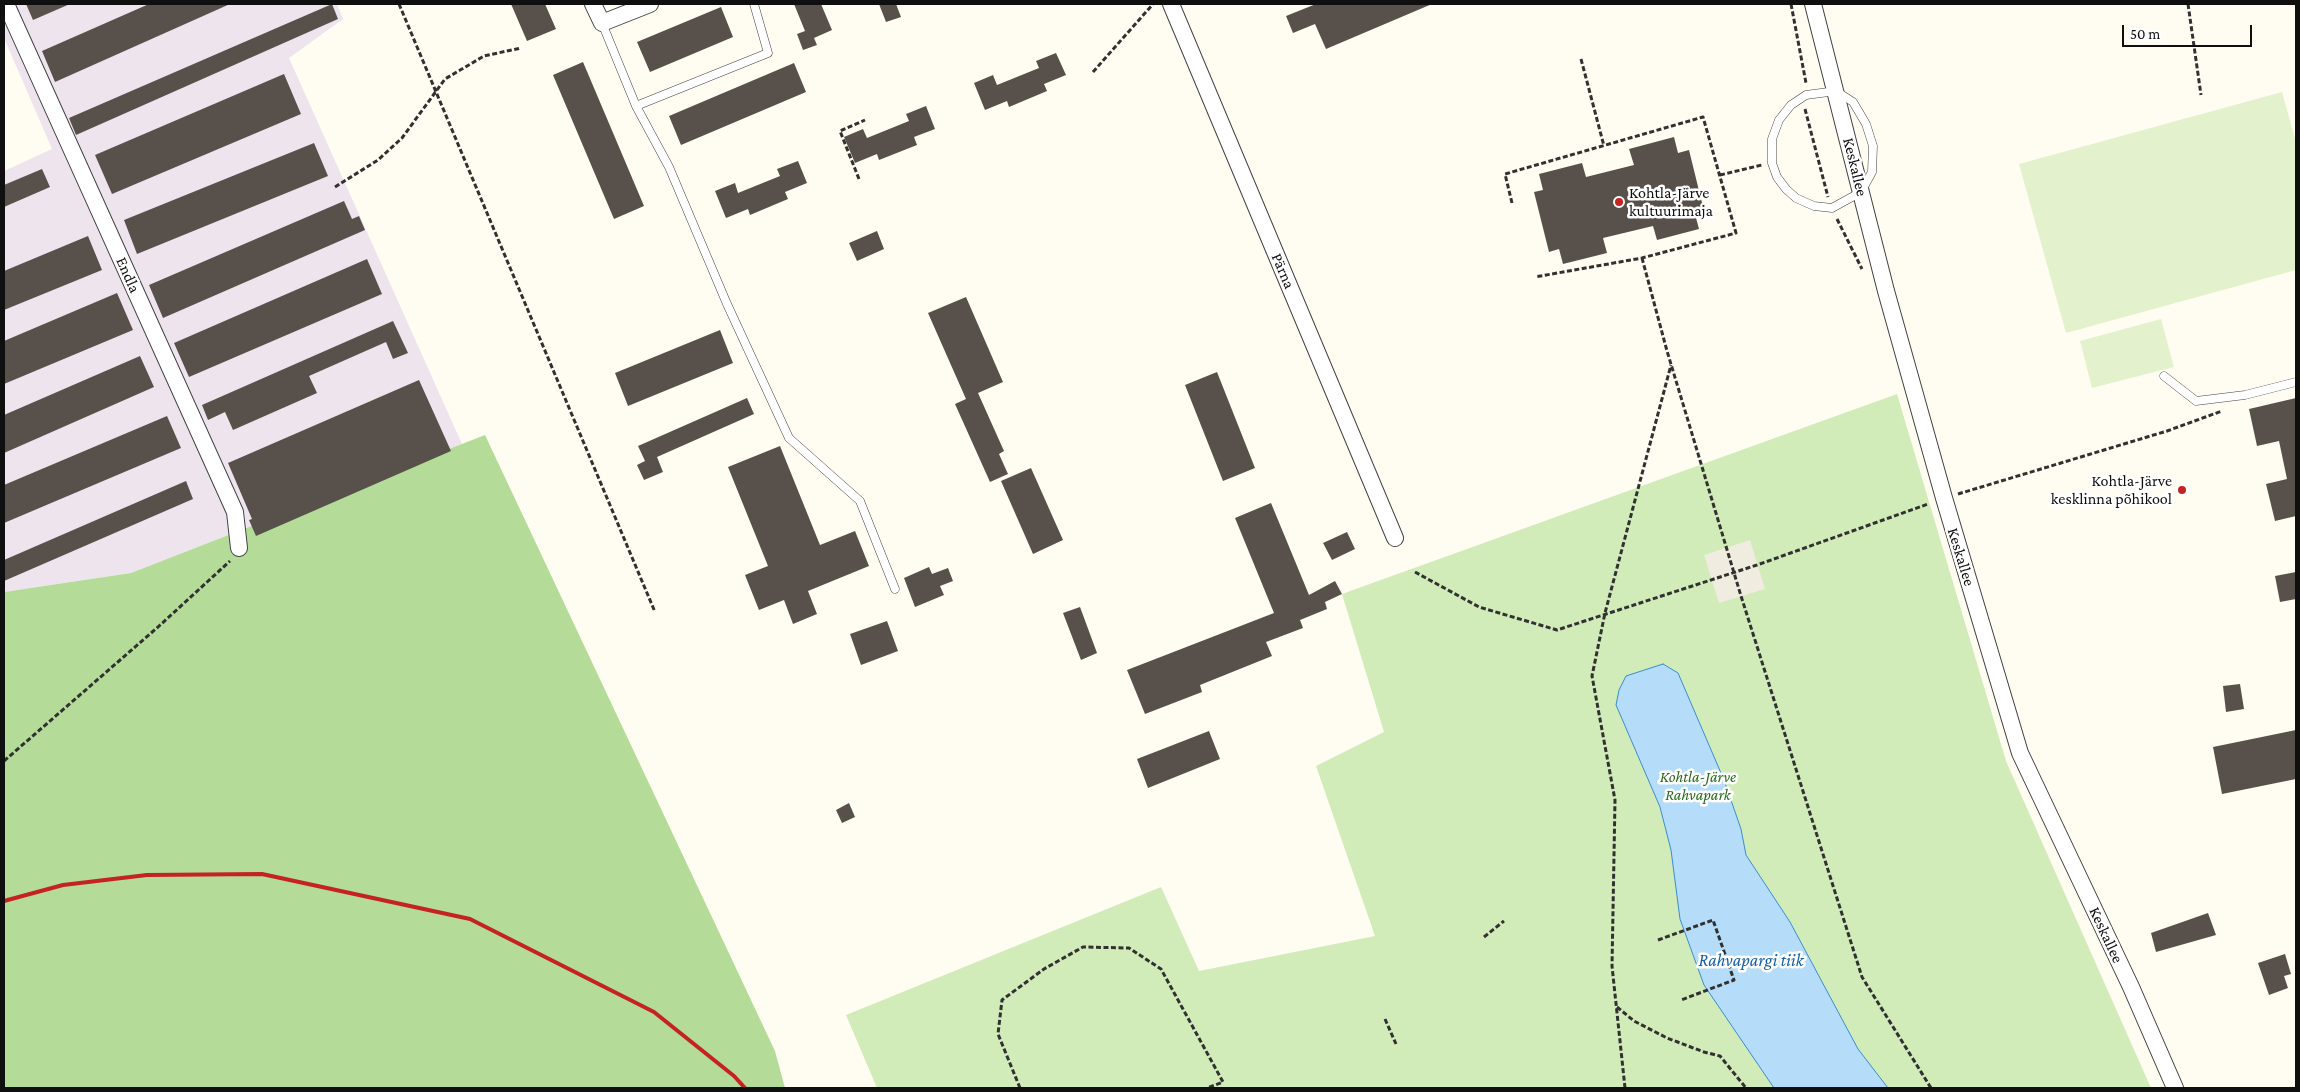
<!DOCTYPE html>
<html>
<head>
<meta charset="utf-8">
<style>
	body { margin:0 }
	#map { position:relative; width:2300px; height:1092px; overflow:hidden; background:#fffdf2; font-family:"Crimson Pro",serif }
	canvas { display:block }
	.frame { position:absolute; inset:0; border:5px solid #0f0f0f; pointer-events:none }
	.scale { position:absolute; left:2122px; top:25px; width:130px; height:22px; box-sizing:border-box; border:2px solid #0f0f0f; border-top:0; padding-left:6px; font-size:15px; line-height:18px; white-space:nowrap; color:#0f0f0f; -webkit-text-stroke:4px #fff; paint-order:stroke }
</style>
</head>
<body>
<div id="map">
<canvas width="2300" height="1092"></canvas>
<div class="frame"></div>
<div class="scale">50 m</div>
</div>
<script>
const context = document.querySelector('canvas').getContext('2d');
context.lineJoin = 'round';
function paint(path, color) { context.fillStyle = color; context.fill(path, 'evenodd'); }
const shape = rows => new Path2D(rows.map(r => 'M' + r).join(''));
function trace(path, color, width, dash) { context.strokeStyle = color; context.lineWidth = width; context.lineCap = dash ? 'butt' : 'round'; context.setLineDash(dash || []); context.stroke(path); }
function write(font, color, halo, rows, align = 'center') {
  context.font = font + ' "Crimson Pro",serif'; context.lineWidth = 5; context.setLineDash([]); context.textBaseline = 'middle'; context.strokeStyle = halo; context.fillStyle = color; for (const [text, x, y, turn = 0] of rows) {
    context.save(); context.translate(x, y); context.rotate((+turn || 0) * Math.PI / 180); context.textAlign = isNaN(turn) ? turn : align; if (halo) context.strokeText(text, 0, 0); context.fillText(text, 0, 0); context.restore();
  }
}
const industrial = shape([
	[4,4,337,4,343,19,289,58,462,444,131,573,4,592,4,171,52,149,4,38]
]);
const green = shape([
	[1897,394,2006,761,2151,1088,877,1088,846,1015,1161,887,1199,971,1375,936,1316,766,1384,732,1342,594]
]);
const forest = shape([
	[485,435,775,1051,785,1088,4,1088,4,592,131,573]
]);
const pitch = shape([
	[2282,92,2296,142,2296,270,2066,333,2019,164],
	[2161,319,2174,367,2092,388,2080,341]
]);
const plaza = shape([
	[1750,540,1765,589,1719,603,1704,555]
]);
const water = shape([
	[1663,664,1678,673,1724,780,1741,829,1746,855,1790,922,1858,1049,1888,1088,1774,1088,1704,985,1680,919,1671,850,1660,807,1616,705,1619,690,1626,676,1663,664]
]);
const building = shape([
	[26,4,70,4,33,20],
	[149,4,230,4,55,82,42,51],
	[332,4,338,19,76,135,69,118],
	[511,4,545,4,556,29,527,41],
	[794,4,821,4,832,30,814,38,817,45,803,50,797,34,805,31],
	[879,4,896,4,901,17,886,22],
	[1316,4,1432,4,1326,49,1315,24,1293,33,1286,16],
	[721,7,733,37,650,72,637,42],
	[1056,53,1066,75,1044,84,1047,91,1009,107,1007,101,985,110,974,83,993,75,997,85,1039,68,1036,61],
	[583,62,644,206,614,219,553,75],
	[794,63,806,92,681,145,669,116],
	[284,74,301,114,112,194,95,155],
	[926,106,935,129,914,137,917,145,879,160,877,154,855,163,844,137,863,129,867,138,909,121,906,114],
	[1674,137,1678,153,1689,150,1704,211,1695,214,1699,229,1657,240,1653,226,1603,238,1607,253,1563,264,1559,249,1549,252,1534,192,1543,190,1539,174,1582,163,1586,177,1634,165,1629,149],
	[314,143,328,176,137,254,124,220],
	[798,161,807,183,785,192,788,199,750,215,748,209,726,218,715,191,735,183,738,193,780,176,777,169],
	[42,169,50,187,4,207,4,185],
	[344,201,352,219,359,216,365,230,163,318,149,285],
	[877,231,884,249,857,261,849,243],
	[88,236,102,270,4,310,4,271],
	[367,259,382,294,189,377,174,343],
	[117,293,133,330,4,384,4,341],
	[966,297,1003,382,978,393,1004,451,999,454,1008,474,990,482,955,404,966,399,928,313],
	[393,321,408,353,393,359,386,342,309,376,317,393,233,430,225,412,208,420,202,405],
	[720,330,733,363,628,406,615,373],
	[140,356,154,387,4,453,4,415],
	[1217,372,1255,468,1223,481,1185,385],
	[419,380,451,451,256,536,249,520,252,519,228,463],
	[747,398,754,414,657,457,663,472,644,480,637,465,645,461,638,446],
	[2296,398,2296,516,2275,521,2266,484,2287,479,2279,441,2257,446,2249,409],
	[167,416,181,448,4,523,4,485],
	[780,446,820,545,855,531,869,566,808,591,817,614,793,624,784,600,759,610,745,575,768,566,728,467],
	[1031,468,1063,540,1033,554,1001,481],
	[186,481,193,499,4,581,4,560],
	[1271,503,1309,595,1335,581,1342,594,1325,602,1327,609,1300,620,1303,628,1266,642,1272,656,1200,685,1202,692,1145,714,1127,670,1274,613,1235,518],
	[1347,532,1355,549,1332,560,1323,543],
	[929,567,932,574,948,568,953,581,940,586,944,595,915,607,904,578],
	[2296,572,2296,599,2280,602,2275,576],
	[1080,607,1097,653,1081,660,1063,613],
	[887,621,898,651,861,665,850,634],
	[2240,684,2244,709,2226,712,2223,686],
	[2296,730,2296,779,2222,794,2213,747],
	[1209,731,1220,759,1148,788,1137,759],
	[849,803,855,817,842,823,836,810],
	[2208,913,2216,935,2156,952,2151,933],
	[2285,954,2291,974,2284,976,2288,988,2269,995,2258,963]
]);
const path = shape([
	[399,4,655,612],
	[1791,4,1806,83],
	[2188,4,2201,95],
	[1581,59,1604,146],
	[1093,72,1153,4],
	[1805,109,1828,197],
	[1720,175,1762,165],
	[859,179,840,131,865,120],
	[335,187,378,160,402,138,445,79,484,56,521,48],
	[1512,203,1505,174,1703,117,1736,233,1642,258,1535,277],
	[1837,219,1862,269],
	[1642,258,1667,351,1741,596,1862,977,1931,1088],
	[1958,494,2167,431,2222,411],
	[1415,572,1479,607,1557,630,1757,565,1928,504],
	[4,761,158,627,230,561],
	[1484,937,1504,921],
	[1658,940,1713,920,1734,980,1681,1000],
	[1617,1007,1634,1021,1667,1038,1704,1052,1720,1056,1746,1088],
	[1385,1019,1396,1044],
	[1020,1088,998,1034,1002,1000,1044,969,1083,947,1129,948,1161,969,1223,1082,1207,1088],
	[1625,1088,1612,966,1615,800,1592,676,1605,613,1671,365]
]);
const service = shape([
	[602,23,636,106,669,167,727,304,789,438,860,501,895,589],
	[1836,91,1853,102,1866,124,1873,146,1872,172,1861,192,1832,208,1814,206,1796,198,1786,189,1777,177,1772,163,1772,139,1779,120,1791,105,1806,95,1836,91],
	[636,106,768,53,754,4],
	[2164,376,2196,401,2245,395,2296,382]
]);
const minor = shape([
	[6,4,235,512,239,548],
	[593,4,602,23,650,4],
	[1171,4,1395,538],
	[1813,4,1886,291,1944,498,2020,753,2131,987,2175,1088]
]);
const rail = shape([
	[4,901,63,885,147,875,262,874,470,919,654,1012,734,1076,745,1088]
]);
const markers = [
	[1619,202,5,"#c42223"],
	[2182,490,5,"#c42223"]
];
const streetNames = [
	["Keskallee",1855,167,76],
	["Pärna",1283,271,67],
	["Endla",128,275,66],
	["Keskallee",1961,557,73],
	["Keskallee",2106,935,65]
];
const poiNames = [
	["Kohtla-Järve",1629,193],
	["kultuurimaja",1629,211],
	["Kohtla-Järve",2172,481,"right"],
	["kesklinna põhikool",2172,499,"right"]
];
const parkNames = [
	["Kohtla-Järve",1698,777],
	["Rahvapark",1698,795]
];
const waterNames = [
	["Rahvapargi tiik",1751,960]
];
paint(industrial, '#ede4ee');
paint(green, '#d1ebb9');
paint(forest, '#b4dc98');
paint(pitch, '#e3f2cc');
paint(plaza, '#f0ecdf');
paint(water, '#b5dcf8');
trace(water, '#398ed1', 1);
paint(building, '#58514b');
trace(service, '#424242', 9);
trace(minor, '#424242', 18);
trace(path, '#313131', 3, [5, 2.5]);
trace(service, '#fff', 8);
trace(minor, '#fff', 16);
trace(rail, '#c42223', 4);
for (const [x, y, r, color] of markers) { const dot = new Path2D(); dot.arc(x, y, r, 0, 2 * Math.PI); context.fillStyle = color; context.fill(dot); trace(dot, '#fff', 2); }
write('16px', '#0f0f0f', '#fff', streetNames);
write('16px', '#0f0f0f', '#fff', poiNames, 'left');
write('italic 16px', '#296a1d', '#fff', parkNames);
write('italic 18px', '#1460a6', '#fff', waterNames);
</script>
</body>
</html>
